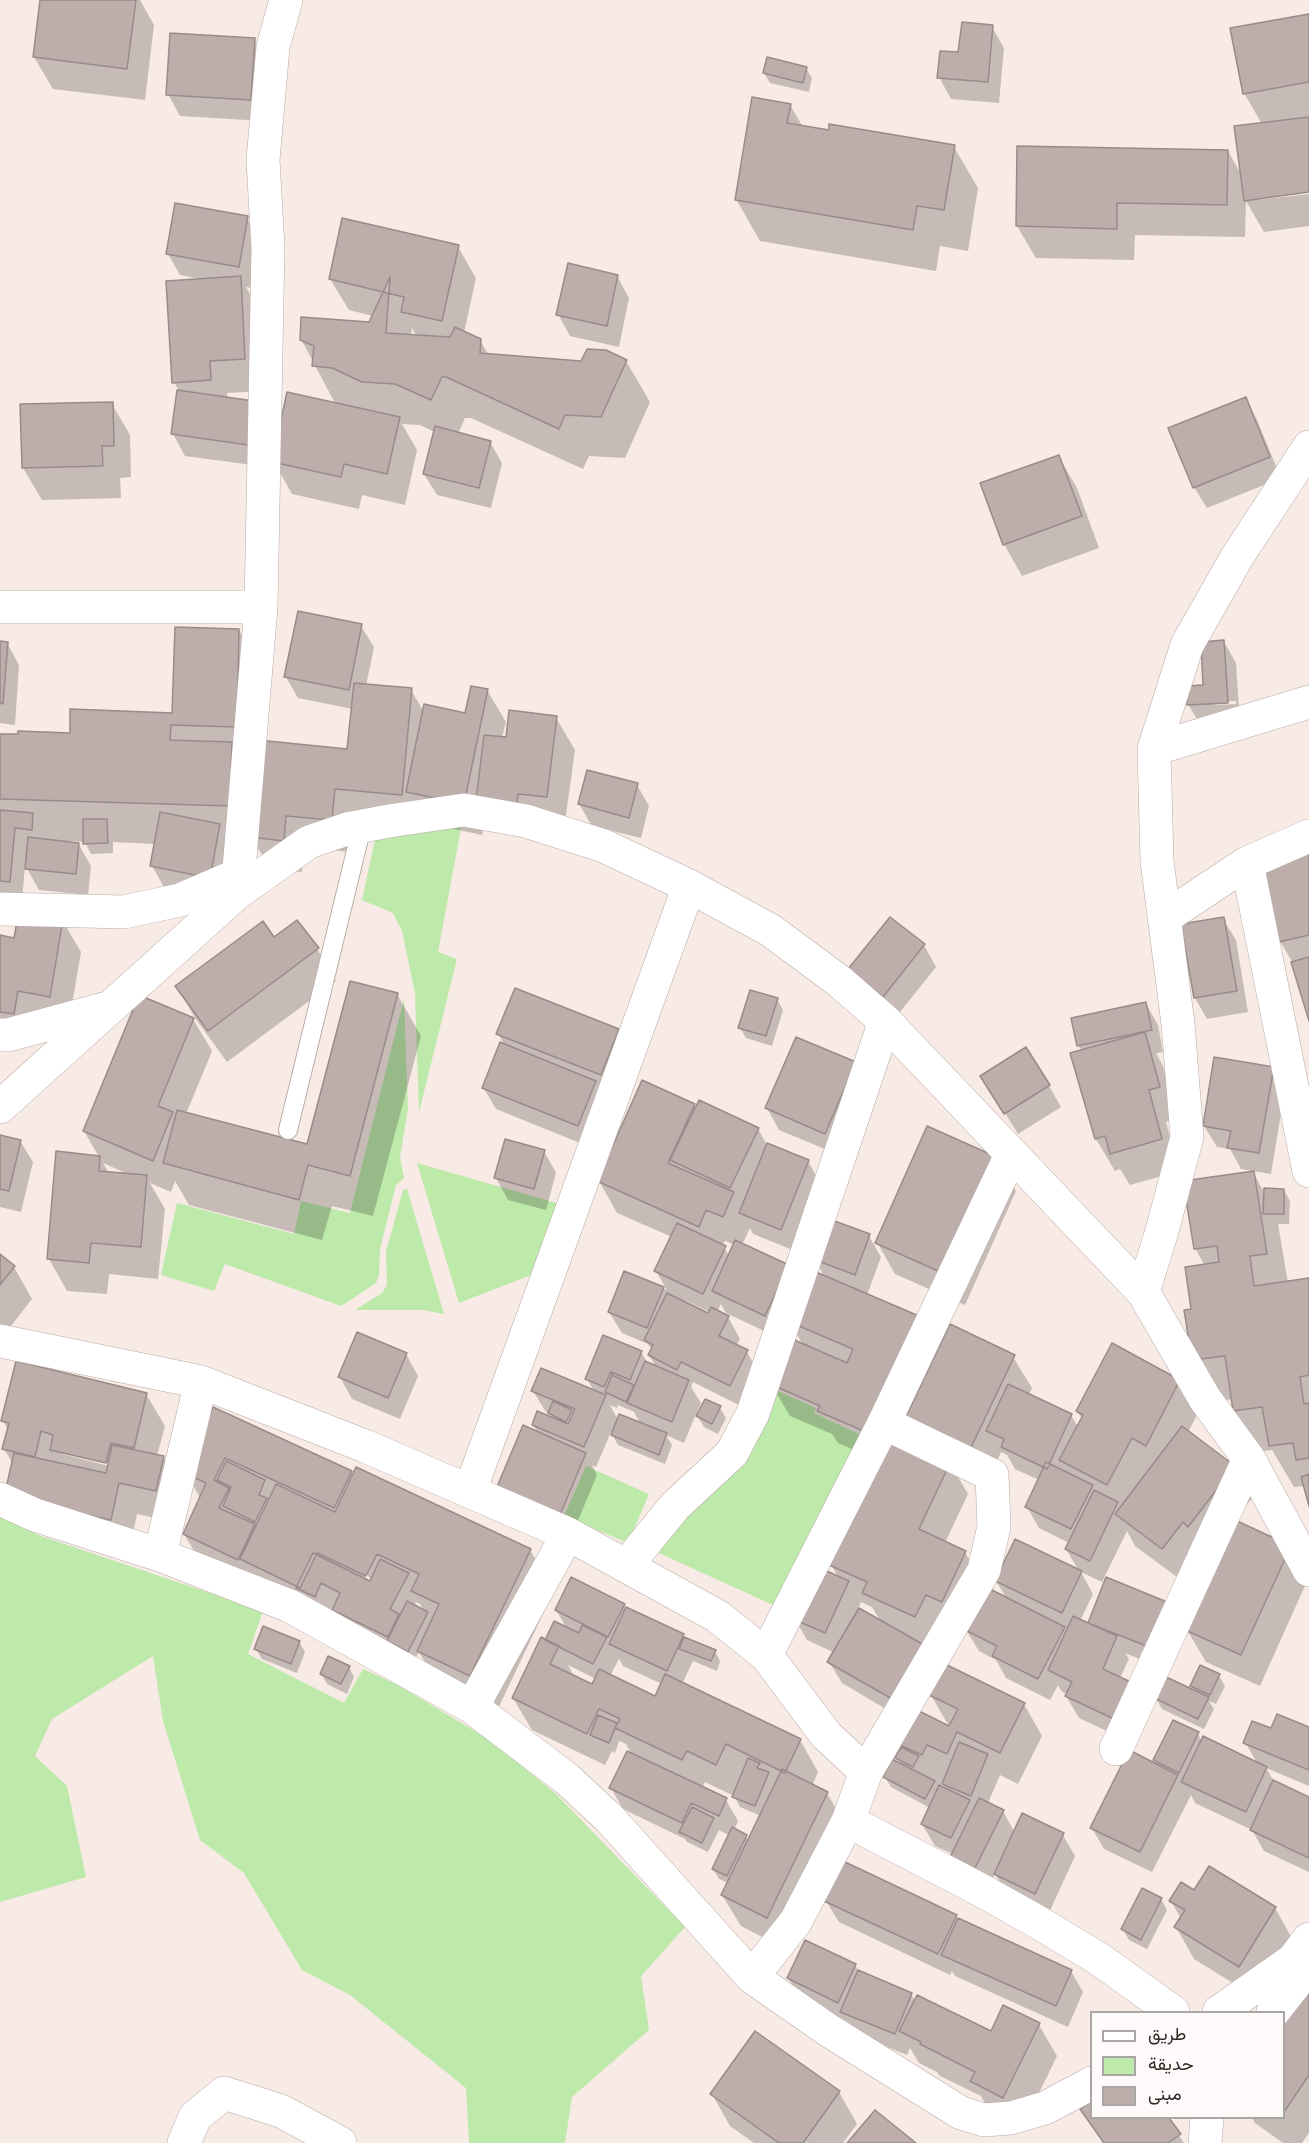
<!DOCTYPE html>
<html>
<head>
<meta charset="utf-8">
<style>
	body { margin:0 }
	#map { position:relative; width:1309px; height:2143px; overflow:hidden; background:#f8eae4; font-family:Commissioner,Vazirmatn,sans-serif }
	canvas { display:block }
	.legend { position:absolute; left:1090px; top:2011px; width:195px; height:108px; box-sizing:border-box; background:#fdfaf9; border:2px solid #aaa6a5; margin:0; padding:8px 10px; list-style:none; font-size:18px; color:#2e2927 }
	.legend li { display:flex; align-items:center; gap:12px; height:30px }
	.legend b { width:30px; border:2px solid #aaa6a5 }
</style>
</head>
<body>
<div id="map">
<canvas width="1309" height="2143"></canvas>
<ul class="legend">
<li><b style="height:8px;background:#fff"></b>طريق</li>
<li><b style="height:16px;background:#bde9ab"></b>حديقة</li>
<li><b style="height:16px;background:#bdaeab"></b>مبنى</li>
</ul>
</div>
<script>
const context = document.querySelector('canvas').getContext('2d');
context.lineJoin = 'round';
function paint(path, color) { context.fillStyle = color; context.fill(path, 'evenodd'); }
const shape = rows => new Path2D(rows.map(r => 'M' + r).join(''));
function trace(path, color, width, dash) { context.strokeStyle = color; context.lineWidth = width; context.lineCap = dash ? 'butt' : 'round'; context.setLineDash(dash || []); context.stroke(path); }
const green = shape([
	[462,823,438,952,457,959,419,1112,415,993,402,931,393,913,362,900,376,835],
	[404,999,408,1109,400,1157,404,1178,396,1185,380,1249,379,1275,376,1283,341,1306,225,1264,214,1291,161,1275,177,1203,294,1234,301,1201,350,1213],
	[417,1163,567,1206,544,1270,459,1303],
	[407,1189,444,1314,423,1310,355,1310,382,1293,387,1285,386,1252,403,1190],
	[771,1388,816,1408,814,1413,863,1436,773,1605,650,1549],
	[586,1466,649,1494,628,1543,564,1516],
	[0,1514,38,1535,263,1611,248,1654,344,1703,363,1669,396,1684,488,1739,555,1793,685,1927,641,1976,649,2030,572,2097,565,2143,469,2143,466,2088,350,1995,302,1970,244,1873,200,1840,163,1721,153,1656,52,1719,35,1756,67,1786,86,1877,0,1902]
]);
const shadow = shape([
	[41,0,140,0,154,25,145,100,53,89,34,57],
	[1309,16,1309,191,1257,197,1257,200,1309,194,1309,226,1264,232,1246,201,1245,237,1135,235,1134,260,1036,258,1017,226,1228,151,1242,176,1262,124,1244,93],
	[992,27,1004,48,999,103,951,99,939,77,960,54],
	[254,40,266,61,263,121,180,116,168,94],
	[806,68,812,78,809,92,770,83,764,73],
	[790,105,803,127,954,147,978,188,968,251,940,246,936,271,760,241,736,199],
	[247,218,259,239,251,288,246,287,259,310,263,391,227,393,228,399,260,466,185,456,173,434,179,391,174,382,200,279,180,275,168,254],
	[458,247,476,278,464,333,480,340,489,356,582,363,626,361,650,402,625,458,589,456,583,469,471,418,465,418,458,434,490,442,502,463,491,508,437,495,424,474,435,432,420,425,402,424,417,450,405,505,362,495,359,509,292,494,274,462,336,405,301,339,370,324,373,316,349,310,330,279],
	[412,328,417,337,411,336],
	[617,276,629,298,619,347,570,336,558,314],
	[1245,398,1257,420,1281,478,1207,508,1194,487],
	[112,404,130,435,131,477,120,478,121,498,42,500,23,468,21,405],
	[1059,457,1077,488,1099,548,1022,576,1004,544],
	[361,626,374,647,366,686,411,690,424,712,467,715,487,690,506,722,502,738,556,718,575,750,564,829,486,815,482,835,426,823,353,820,350,852,304,847,302,872,270,868,253,840,221,898,164,887,152,866,156,844,113,842,113,853,91,854,85,842,69,841,69,843,79,845,91,866,88,895,39,890,25,865,22,903,0,898,0,735,71,735,174,714,239,630,262,672,261,742,349,750,353,709,298,698,286,677],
	[1224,642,1236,663,1240,724,1201,726,1188,704,1205,686],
	[1236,701,1236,704,1215,705,1215,702],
	[0,643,7,643,19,665,15,725,0,723],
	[637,785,649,806,641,838,592,826,579,804],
	[1309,852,1309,1016,1293,963,1280,941],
	[1223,919,1236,940,1248,1012,1207,1019,1195,998,1183,925],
	[62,920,81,952,68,1028,0,1040,0,937,15,940],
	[274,939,317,949,336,981,227,1062,195,1018,177,987],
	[924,945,936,967,896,1017,862,991],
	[397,994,421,1036,373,1216,332,1206,322,1240,189,1205,175,1181,171,1192,150,1183,165,1209,158,1279,109,1274,107,1294,67,1291,49,1259,99,1157,84,1131,193,1019,212,1051,186,1114,308,1146],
	[103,1163,130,1175,109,1173],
	[777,999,783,1010,772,1046,746,1038,740,1028],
	[1146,1004,1158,1025,1163,1052,1156,1053,1163,1066,1177,1119,1166,1122,1179,1171,1130,1185,1120,1169,1115,1171,1096,1139,1072,1054,1082,1051,1078,1045],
	[618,1030,636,1062,590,1147,496,1109,483,1087,505,1046,498,1034],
	[855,1064,837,1154,779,1130,767,1108],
	[1273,1068,1285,1089,1271,1174,1241,1169,1230,1149,1217,1147,1204,1126],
	[1049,1086,1061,1107,1018,1134,995,1097],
	[694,1105,696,1109,758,1129,767,1145,808,1161,820,1183,793,1250,753,1234,750,1228,742,1245,788,1266,825,1278,815,1259,869,1236,881,1257,867,1295,925,1320,941,1348,1013,1357,1032,1388,1029,1395,1071,1415,1078,1427,1083,1420,1077,1411,1179,1381,1198,1413,1188,1432,1234,1467,1252,1498,1234,1522,1290,1547,1308,1579,1260,1686,1206,1662,1187,1630,1181,1580,1135,1546,1127,1531,1102,1582,1081,1572,1093,1594,1080,1621,1089,1625,1107,1579,1166,1670,1125,1653,1129,1659,1120,1678,1128,1741,1079,1718,1066,1696,1067,1694,1062,1692,1058,1685,1050,1700,1006,1678,996,1660,979,1651,966,1630,1007,1599,996,1581,1079,1571,1066,1549,1069,1543,1039,1528,1027,1507,1039,1480,1015,1469,1007,1455,1001,1452,985,1487,955,1472,968,1494,945,1543,965,1552,983,1584,934,1648,916,1640,906,1721,842,1683,829,1662,835,1653,807,1640,795,1619,839,1578,831,1565,879,1461,838,1443,832,1434,790,1416,771,1384,803,1345,789,1321,777,1337,726,1313,721,1304,717,1312,728,1317,740,1339,736,1346,747,1352,759,1373,743,1407,693,1382,691,1387,701,1403,697,1412,720,1408,726,1418,718,1434,704,1427,696,1414,684,1443,666,1435,672,1445,665,1464,618,1445,611,1432,596,1467,592,1465,597,1475,569,1542,508,1516,539,1434,533,1425,554,1419,551,1414,546,1412,533,1391,594,1391,587,1379,641,1352,648,1364,656,1367,649,1355,652,1350,648,1344,622,1333,609,1312,625,1273,667,1290,656,1271,672,1237,617,1213,599,1181],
	[725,1241,735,1245,730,1256,722,1246],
	[686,1301,710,1312,708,1315,685,1303],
	[610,1405,617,1408,618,1405,634,1412,641,1425,618,1420],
	[861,1602,872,1607,881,1622,858,1609],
	[0,1136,20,1141,33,1162,21,1212,0,1207],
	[544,1151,556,1173,546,1210,508,1200,496,1178],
	[998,1159,1016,1191,965,1305,895,1274,877,1242],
	[1253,1172,1265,1194,1284,1190,1290,1201,1289,1224,1278,1224,1288,1283,1309,1279,1309,1501,1305,1486,1294,1487,1272,1450,1258,1452,1234,1411,1233,1399,1218,1401,1194,1360,1193,1310,1205,1266,1195,1248],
	[0,1256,14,1267,32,1299,0,1340],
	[406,1354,418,1376,400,1419,352,1399,340,1377],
	[146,1394,165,1426,157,1456,163,1457,181,1489,174,1522,137,1514,129,1551,24,1528,6,1497,13,1464,4,1449,8,1430,3,1421],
	[62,1451,114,1464,113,1467,62,1454],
	[214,1409,351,1472,353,1477,530,1550,554,1591,494,1717,442,1692,419,1652,414,1661,346,1631,333,1609,324,1628,203,1566,184,1534,201,1499,185,1472],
	[364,1569,372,1582,368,1582,361,1570],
	[416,1602,420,1604,425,1612,414,1606],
	[624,1605,627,1609,683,1635,685,1639,715,1651,720,1661,717,1671,693,1661,682,1684,800,1740,818,1772,812,1786,827,1793,845,1825,785,1949,741,1926,722,1895,728,1883,719,1879,713,1869,730,1836,719,1830,708,1852,687,1842,685,1839,623,1809,611,1788,632,1755,626,1744,619,1741,615,1753,612,1751,605,1765,532,1730,513,1698,546,1641,567,1629,556,1610],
	[619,1659,623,1666,662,1684,655,1698,610,1676],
	[568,1665,596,1679,593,1686,575,1678],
	[705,1782,734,1796,740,1807,761,1816,749,1841,746,1836,734,1830,738,1821,726,1800,702,1788],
	[299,1642,305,1652,297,1673,262,1659,256,1649],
	[349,1667,354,1677,347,1694,327,1684,321,1673],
	[1219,1676,1225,1686,1216,1704,1209,1701,1214,1709,1204,1729,1162,1709,1156,1698,1197,1693,1192,1685],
	[931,1695,1024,1704,1042,1736,1018,1784,1000,1775,988,1803,1003,1811,1015,1833,1063,1835,1075,1856,1048,1915,1008,1896,995,1874,986,1892,953,1854,935,1846,922,1824,930,1808,891,1787,885,1777,902,1765,897,1758,906,1751,902,1744,950,1728],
	[942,1782,947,1791,940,1787],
	[1309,1729,1309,1786,1266,1768,1275,1783,1309,1798,1309,1872,1264,1851,1252,1830,1195,1803,1191,1795,1152,1872,1104,1849,1092,1828,1159,1767,1155,1760,1198,1734,1202,1742,1257,1763,1245,1742,1272,1730],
	[1195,1892,1275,1908,1293,1940,1257,1998,1194,1959,1176,1927,1181,1919,1171,1901],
	[1161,1899,1167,1910,1147,1949,1129,1940,1123,1929],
	[826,1901,956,1916,958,1920,1071,1971,1083,1992,1068,2027,955,1976,952,1971,950,1975,839,1922],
	[855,1965,860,1973,911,1994,915,2001,991,2034,1039,2025,1057,2056,1022,2128,990,2113,981,2096,940,2076,937,2072,919,2063,910,2048,907,2055,854,2033,848,2022,801,1999,788,1978],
	[1309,1987,1309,2133,1302,2143,1283,2143,1255,2123,1252,2118,1284,2118,1284,2024],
	[839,2092,857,2124,843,2143,754,2143,730,2126,712,2094],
	[1082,2109,1092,2118,1167,2118,1184,2143,1103,2143]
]);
const building = shape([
	[40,0,136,0,127,69,33,57,40,0],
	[1309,14,1309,82,1243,94,1230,28,1309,14],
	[962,22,993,25,988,82,937,78,940,51,958,52,962,22],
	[170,33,255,38,251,100,166,95,170,33],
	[767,57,807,67,803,83,763,73,767,57],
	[752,97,791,104,787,123,829,130,829,124,955,145,944,210,917,206,913,230,735,200,752,97],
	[1309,117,1309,192,1244,201,1234,126,1309,117],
	[1017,146,1228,150,1227,205,1117,203,1117,229,1016,226,1017,146],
	[175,203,248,216,239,267,166,254,175,203],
	[342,218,459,245,442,321,401,312,404,297,329,279,342,218],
	[568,263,618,275,607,326,556,315,568,263],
	[241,276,245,359,210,361,211,380,172,383,166,281,241,276],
	[390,277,386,333,450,337,455,327,481,339,480,353,581,361,587,349,606,350,627,360,601,417,565,415,559,429,446,377,442,377,431,400,395,384,362,382,332,368,312,366,314,346,300,340,301,317,369,322,390,277],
	[177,390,254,401,248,445,171,434,177,390],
	[287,392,400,417,387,474,344,464,341,477,272,462,287,392],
	[1246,397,1270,457,1193,488,1168,428,1246,397],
	[113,402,114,446,102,446,103,466,22,468,20,404,113,402],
	[435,426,491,441,479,488,423,474,435,426],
	[1059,455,1082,516,1003,545,980,483,1059,455],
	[298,611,362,624,349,690,284,677,298,611],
	[175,627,239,629,237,727,171,725,170,740,232,742,230,806,0,799,0,734,18,734,18,731,70,733,70,709,172,713,175,627],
	[1224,640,1228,703,1187,705,1186,686,1203,685,1201,642,1224,640],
	[0,641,8,642,3,704,0,703,0,641],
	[354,683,412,688,402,795,335,789,332,820,286,816,284,841,250,837,258,740,347,749,354,683],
	[471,686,488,689,464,804,406,792,424,704,465,713,471,686],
	[509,710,557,716,547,797,518,794,517,805,476,800,484,735,506,737,509,710],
	[587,770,638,783,629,818,578,804,587,770],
	[0,810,33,813,32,830,15,828,10,882,0,881,0,810],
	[160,812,220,824,210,878,150,866,160,812],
	[83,819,107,819,108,843,83,844,83,819],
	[28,837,79,843,76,874,25,869,28,837],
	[1309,850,1309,935,1279,942,1260,861,1309,850],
	[19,911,63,919,50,997,18,991,14,1014,0,1012,0,935,14,938,19,911],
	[890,917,925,944,883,997,848,969,890,917],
	[1224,917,1237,991,1194,998,1181,924,1224,917],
	[297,920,319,948,208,1031,175,986,263,921,274,937,297,920],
	[1309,957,1309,1021,1291,962,1309,957],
	[350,981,398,993,350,1176,308,1165,299,1200,163,1163,177,1110,307,1144,350,981],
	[515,988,619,1029,601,1075,496,1034,515,988],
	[750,990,778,998,766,1036,738,1028,750,990],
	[139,995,194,1018,158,1106,173,1112,153,1161,83,1131,139,995],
	[1146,1002,1152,1030,1077,1046,1071,1018,1146,1002],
	[1145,1032,1160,1087,1149,1090,1162,1139,1110,1154,1105,1136,1095,1139,1070,1053,1145,1032],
	[796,1037,856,1062,825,1134,765,1108,796,1037],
	[500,1042,596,1081,578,1126,482,1088,500,1042],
	[1026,1047,1050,1085,1004,1114,980,1076,1026,1047],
	[1214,1057,1274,1067,1259,1153,1227,1148,1231,1131,1203,1126,1214,1057],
	[642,1080,695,1104,668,1163,734,1192,723,1217,706,1210,699,1227,597,1181,642,1080],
	[699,1100,759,1128,730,1188,670,1160,699,1100],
	[927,1126,999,1158,947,1275,875,1243,927,1126],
	[0,1135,21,1140,9,1191,0,1189,0,1135],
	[505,1139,545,1150,534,1189,494,1178,505,1139],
	[767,1143,809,1160,781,1230,739,1213,767,1143],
	[56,1151,100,1156,99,1171,147,1175,141,1247,91,1243,89,1263,47,1259,56,1151],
	[1254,1171,1267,1254,1250,1256,1254,1286,1309,1278,1309,1375,1300,1377,1304,1404,1309,1403,1309,1458,1296,1460,1293,1443,1269,1446,1262,1407,1233,1411,1225,1356,1192,1360,1184,1310,1191,1309,1185,1267,1219,1262,1217,1246,1194,1249,1183,1181,1254,1171],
	[1264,1188,1284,1189,1284,1214,1263,1214,1264,1188],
	[829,1219,870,1234,855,1275,813,1259,829,1219],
	[677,1223,726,1246,703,1294,654,1271,677,1223],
	[735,1240,789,1265,765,1316,712,1291,735,1240],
	[0,1254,15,1266,0,1285,0,1254],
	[809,1269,926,1319,875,1436,817,1411,820,1406,770,1384,790,1338,847,1363,853,1349,787,1321,809,1269],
	[624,1271,664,1287,647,1328,608,1312,624,1271],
	[667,1293,708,1313,711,1307,729,1316,719,1336,748,1350,730,1386,681,1362,677,1370,648,1355,653,1345,644,1340,667,1293],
	[950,1324,1015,1355,967,1456,902,1425,950,1324],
	[357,1332,407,1353,388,1398,338,1377,357,1332],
	[603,1335,642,1351,630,1380,611,1372,604,1387,585,1379,603,1335],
	[1112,1343,1180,1380,1146,1446,1132,1438,1107,1485,1059,1460,1083,1415,1076,1411,1112,1343],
	[16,1361,147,1393,134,1448,111,1443,106,1463,50,1450,53,1435,41,1431,35,1457,2,1449,9,1423,1,1421,16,1361],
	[645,1361,689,1380,672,1422,627,1403,645,1361],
	[541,1368,606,1395,584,1447,532,1425,537,1411,568,1424,575,1409,531,1391,541,1368],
	[612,1375,634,1385,626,1402,605,1392,612,1375],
	[1008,1384,1072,1414,1047,1469,1001,1447,1004,1439,986,1431,1008,1384],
	[705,1399,721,1406,712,1424,696,1416,705,1399],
	[553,1401,572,1410,566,1422,548,1413,553,1401],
	[213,1407,352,1471,334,1508,225,1458,214,1480,229,1488,219,1508,255,1524,238,1560,183,1534,206,1483,183,1472,213,1407],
	[619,1414,667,1433,659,1455,611,1435,619,1414],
	[523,1425,586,1453,557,1522,494,1494,523,1425],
	[1182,1426,1235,1466,1188,1527,1183,1522,1162,1549,1115,1514,1182,1426],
	[890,1434,951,1461,919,1529,966,1551,942,1602,926,1595,915,1617,862,1593,867,1582,829,1565,890,1434],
	[112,1445,164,1456,156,1491,119,1483,111,1520,4,1497,14,1453,106,1473,112,1445],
	[226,1461,265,1480,259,1495,267,1498,255,1522,223,1506,231,1487,217,1480,226,1461],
	[1046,1462,1093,1485,1071,1529,1025,1507,1046,1462],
	[356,1467,531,1549,470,1676,417,1651,439,1604,411,1591,419,1574,377,1554,366,1576,317,1553,300,1588,240,1559,276,1484,335,1512,356,1467],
	[1309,1474,1309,1506,1301,1477,1309,1474],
	[1094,1490,1118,1502,1090,1561,1065,1549,1094,1490],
	[1235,1520,1291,1546,1241,1655,1185,1630,1235,1520],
	[1015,1539,1082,1571,1062,1613,995,1581,1015,1539],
	[313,1553,370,1581,380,1559,409,1573,390,1609,399,1614,388,1637,332,1610,340,1593,321,1583,315,1597,296,1588,313,1553],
	[818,1567,849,1581,825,1633,793,1619,818,1567],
	[571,1577,625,1604,608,1637,555,1610,571,1577],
	[1106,1577,1172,1604,1154,1649,1088,1623,1106,1577],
	[986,1587,1065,1627,1038,1679,992,1656,997,1646,965,1630,986,1587],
	[407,1601,428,1612,408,1652,387,1641,407,1601],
	[626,1607,684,1634,667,1671,609,1644,626,1607],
	[859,1608,926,1646,894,1700,827,1662,859,1608],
	[1073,1616,1117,1636,1103,1669,1133,1683,1116,1720,1065,1696,1072,1682,1048,1670,1073,1616],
	[554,1621,579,1633,582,1625,607,1637,593,1664,545,1640,554,1621],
	[263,1626,300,1641,291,1664,254,1649,263,1626],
	[541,1637,559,1646,550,1664,592,1684,599,1669,655,1696,665,1674,801,1739,785,1773,726,1744,716,1765,687,1751,682,1760,615,1728,620,1719,599,1709,587,1734,512,1698,541,1637],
	[684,1637,716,1650,711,1661,679,1649,684,1637],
	[328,1656,350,1666,341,1684,320,1674,328,1656],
	[945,1664,1025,1703,1000,1753,957,1732,947,1754,927,1745,922,1755,900,1745,917,1710,949,1726,958,1709,929,1695,945,1664],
	[1200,1665,1220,1674,1210,1695,1190,1686,1200,1665],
	[1164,1676,1209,1697,1198,1719,1154,1698,1164,1676],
	[1277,1714,1309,1727,1309,1770,1243,1743,1252,1721,1271,1728,1277,1714],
	[598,1715,617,1723,609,1743,590,1735,598,1715],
	[1173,1720,1199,1732,1179,1773,1153,1760,1173,1720],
	[1203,1736,1267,1767,1246,1812,1181,1782,1203,1736],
	[959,1742,988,1754,971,1796,942,1784,959,1742],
	[901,1747,919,1756,913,1767,895,1758,901,1747],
	[1129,1750,1178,1775,1140,1852,1090,1828,1129,1750],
	[627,1751,727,1798,719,1816,691,1803,682,1823,609,1788,627,1751],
	[748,1758,760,1763,757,1768,769,1772,755,1806,732,1797,748,1758],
	[892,1759,935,1781,925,1799,883,1777,892,1759],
	[782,1769,828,1792,767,1918,721,1895,782,1769],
	[1273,1780,1309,1797,1309,1858,1250,1830,1273,1780],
	[939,1785,970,1800,951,1838,921,1824,939,1785],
	[979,1798,1004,1810,973,1872,949,1859,979,1798],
	[692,1807,714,1818,702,1843,679,1832,692,1807],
	[1022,1813,1064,1833,1035,1894,994,1874,1022,1813],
	[732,1827,747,1835,727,1876,712,1869,732,1827],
	[843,1861,957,1915,938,1954,824,1901,843,1861],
	[1209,1866,1276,1907,1239,1967,1174,1927,1185,1910,1169,1901,1181,1882,1194,1890,1209,1866],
	[1142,1888,1162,1898,1141,1940,1121,1929,1142,1888],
	[958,1918,1072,1970,1056,2006,941,1955,958,1918],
	[805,1940,856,1964,838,2003,787,1978,805,1940],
	[858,1970,912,1993,895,2034,840,2012,858,1970],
	[1309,1984,1309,2075,1284,2112,1284,2021,1309,1984],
	[917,1995,991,2031,1003,2005,1040,2023,1003,2098,970,2081,975,2072,920,2044,921,2042,899,2031,917,1995],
	[755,2031,840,2091,803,2143,779,2143,710,2094,755,2031],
	[1092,2101,1092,2118,1169,2118,1181,2134,1168,2143,1104,2143,1080,2109,1092,2101],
	[875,2110,916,2143,847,2143,875,2110]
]);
const service = shape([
	[288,1130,362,826]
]);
const minor = shape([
	[1309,447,1237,557,1187,645,1154,749,1157,861,1178,1024,1187,1137,1162,1231,1143,1292,1205,1399,1249,1459,1309,1570],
	[0,607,261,607],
	[1154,749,1309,702],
	[1247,863,1309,1171],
	[237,893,261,607,268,248,263,160,273,47,286,0],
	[0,909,124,912,180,900,238,875],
	[1164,918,1247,863,1309,836],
	[0,1035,8,1035,104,1009],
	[0,1107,237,893,309,842,347,829,389,821,464,810,526,821,604,846,689,886,770,930,839,981,885,1021,1143,1292],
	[0,1341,201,1382,365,1446,568,1534,717,1616,766,1655,826,1735,866,1772],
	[470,1491,689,886],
	[0,1499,35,1515,160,1555,290,1606,472,1707,567,1779,610,1819,752,1977,828,2030,961,2113,984,2120,1011,2118,1045,2108,1092,2083],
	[160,1555,201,1382],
	[626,1566,675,1506,732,1453,753,1413,885,1021],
	[766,1655,884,1423,1011,1155],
	[472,1707,568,1534],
	[1116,1749,1249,1459],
	[848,1821,977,1888,1036,1921,1099,1959,1173,2012],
	[752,1977,796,1921,848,1821,866,1772,984,1570,994,1527,992,1475,884,1423],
	[1219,2012,1293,1960,1309,1939],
	[1273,2012,1299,1979,1293,1960],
	[184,2143,195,2117,224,2093,281,2111,340,2143],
	[1205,2143,1207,2118]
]);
paint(green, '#bde9ab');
paint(shadow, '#0003');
paint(building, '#bdaeab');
trace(building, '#998b89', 1.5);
trace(service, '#b8aaa5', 20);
trace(minor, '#b8aaa5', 34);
trace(service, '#fff', 18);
trace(minor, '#fff', 33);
</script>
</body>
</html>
